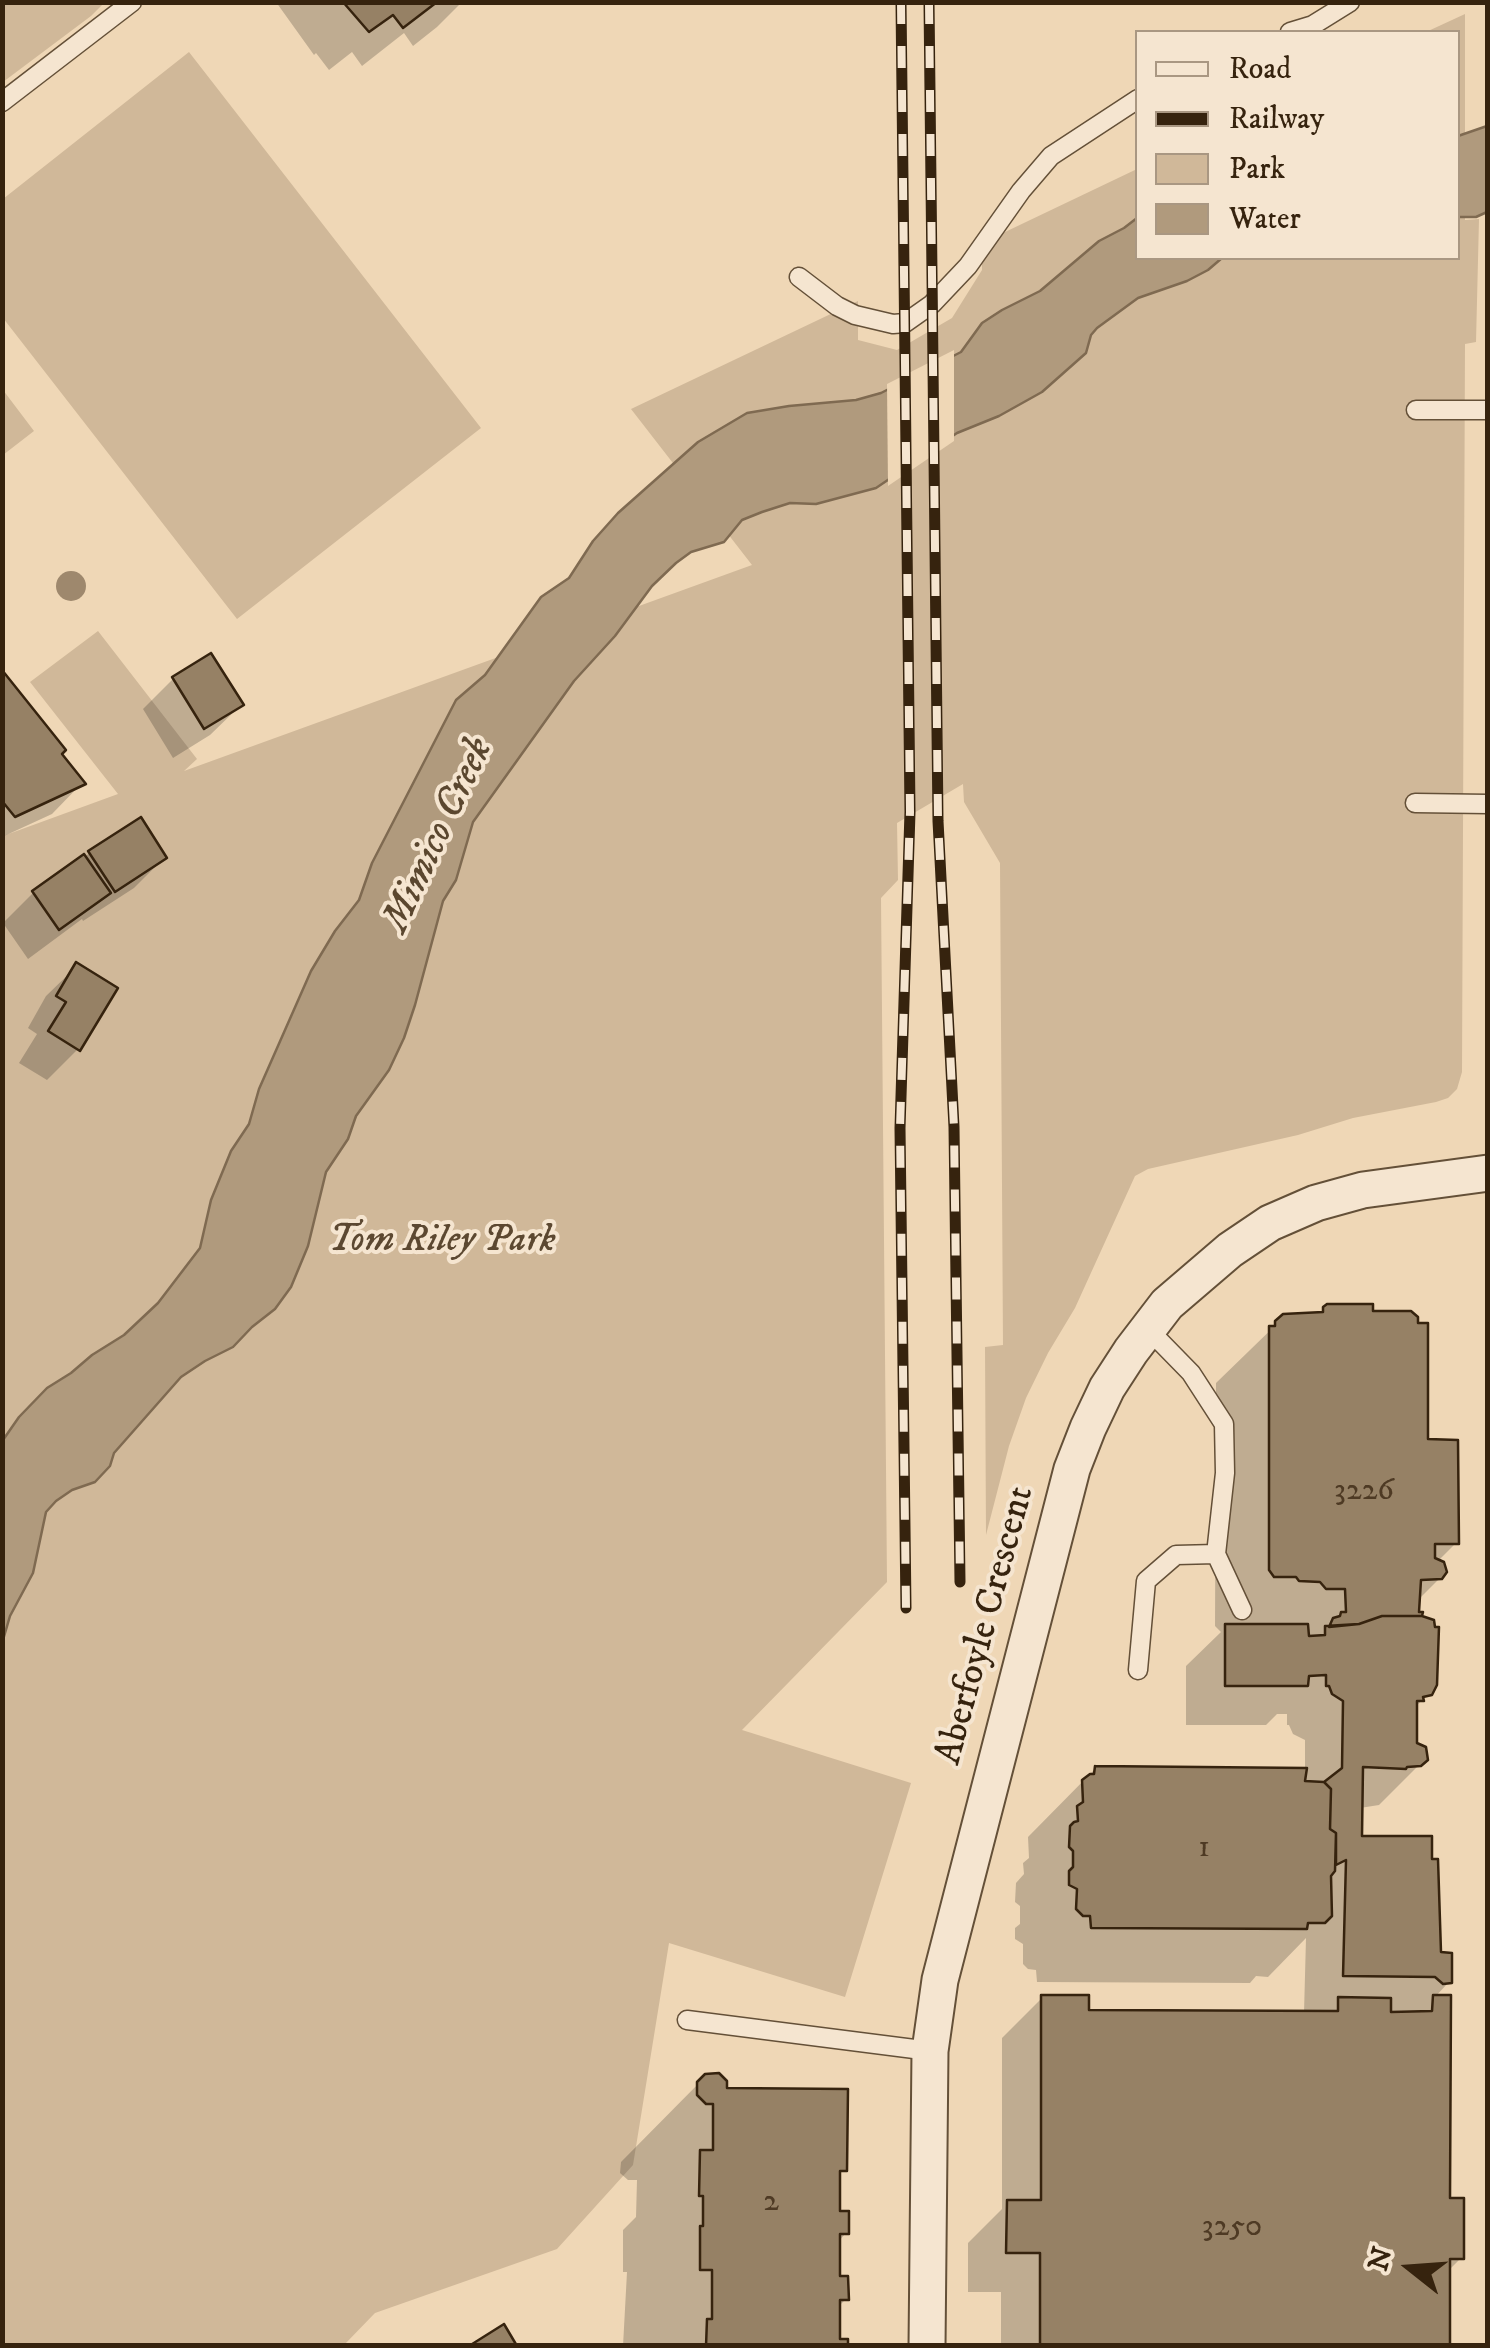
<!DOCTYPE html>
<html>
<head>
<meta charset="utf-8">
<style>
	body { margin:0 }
	#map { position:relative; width:1490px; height:2348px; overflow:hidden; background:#efd7b6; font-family:"IM FELL DW Pica",serif }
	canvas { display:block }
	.frame { position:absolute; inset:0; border:5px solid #36230e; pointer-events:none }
	.legend { position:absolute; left:1135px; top:30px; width:325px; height:230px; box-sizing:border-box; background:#f5e5d0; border:2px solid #a99782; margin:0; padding:12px 18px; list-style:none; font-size:30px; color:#36230e }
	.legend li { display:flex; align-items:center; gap:20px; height:50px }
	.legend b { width:50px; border:2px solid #a99782 }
	.north { position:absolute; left:1360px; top:2218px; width:100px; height:100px; -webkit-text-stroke:8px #f5e5d0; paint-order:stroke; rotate:287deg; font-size:28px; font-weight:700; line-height:40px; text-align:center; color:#36230e }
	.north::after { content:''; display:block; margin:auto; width:35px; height:45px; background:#36230e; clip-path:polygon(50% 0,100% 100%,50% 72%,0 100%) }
</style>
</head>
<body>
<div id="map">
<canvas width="1490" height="2348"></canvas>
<div class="frame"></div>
<ul class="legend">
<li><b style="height:12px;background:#f5e5d0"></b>Road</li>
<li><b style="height:12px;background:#36230e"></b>Railway</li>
<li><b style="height:28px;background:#d0b899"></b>Park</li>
<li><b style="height:28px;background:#b09a7d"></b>Water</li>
</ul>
<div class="north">N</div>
</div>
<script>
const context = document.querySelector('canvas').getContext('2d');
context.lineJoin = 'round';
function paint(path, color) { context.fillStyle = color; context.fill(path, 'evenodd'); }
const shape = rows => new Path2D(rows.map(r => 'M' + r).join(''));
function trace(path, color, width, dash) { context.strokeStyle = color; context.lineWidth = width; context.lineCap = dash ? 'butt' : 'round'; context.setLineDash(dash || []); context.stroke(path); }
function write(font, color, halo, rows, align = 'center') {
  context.font = font + ' "IM FELL DW Pica",serif'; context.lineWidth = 8; context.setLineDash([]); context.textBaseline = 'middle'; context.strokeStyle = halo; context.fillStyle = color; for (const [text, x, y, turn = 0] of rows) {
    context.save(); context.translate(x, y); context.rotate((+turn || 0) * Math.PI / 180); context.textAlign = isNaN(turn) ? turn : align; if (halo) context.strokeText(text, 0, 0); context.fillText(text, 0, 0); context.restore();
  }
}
const green = shape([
	[3,2,104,2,104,3,91,16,3,82],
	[1465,14,1465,220,1479,219,1476,342,1465,344,1462,1072,1457,1089,1448,1098,1436,1102,1353,1118,1298,1135,1148,1169,1135,1176,1075,1308,1048,1353,1026,1398,1009,1446,986,1535,985,1347,1003,1345,1000,863,964,802,963,784,897,823,898,880,881,898,887,1582,742,1730,911,1783,845,1997,669,1943,633,2165,557,2249,375,2313,344,2345,3,2346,3,836,118,794,30,682,98,631,197,759,184,771,752,565,631,409,858,301,858,340,897,350,952,318,982,270,982,243,1137,169,1138,258,1458,258,1458,32,1426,32],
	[189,52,481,428,237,619,3,318,3,199],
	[3,390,34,431,3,455]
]);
const water = shape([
	[1487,126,1487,212,1476,217,1458,217,1458,136,1487,126],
	[1137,218,1138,258,1222,258,1208,270,1187,281,1138,298,1097,328,1091,335,1086,353,1042,392,999,416,957,433,876,488,816,504,790,503,762,512,742,520,724,542,691,552,676,563,652,586,615,636,574,681,473,822,456,880,443,901,415,1005,404,1038,389,1070,356,1116,348,1139,326,1172,308,1246,291,1287,275,1309,252,1327,233,1347,205,1361,181,1377,114,1453,110,1466,95,1482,72,1490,56,1501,46,1512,33,1573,10,1616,3,1640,3,1440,19,1417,47,1388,71,1373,92,1355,124,1335,158,1303,200,1248,211,1200,231,1151,249,1124,259,1089,311,971,335,931,359,900,372,863,456,700,485,675,541,597,569,578,593,541,618,513,698,442,747,413,789,406,856,400,881,393,961,352,982,323,1002,310,1040,291,1099,241,1124,228,1137,218]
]);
const pier = shape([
	[954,350,954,441,888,486,887,384]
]);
const shadow = shape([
	[276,2,462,2,437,27,413,46,404,33,362,66,352,52,329,70,316,53,314,55],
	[2,674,58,754,82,783,52,814,2,837],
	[173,679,241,705,210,735,173,758,143,709],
	[90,853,164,858,134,888,83,921,82,919,28,959,3,923,33,893],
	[77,966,78,1049,47,1080,19,1063,37,1034,28,1028,46,996],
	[1328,1306,1425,1442,1456,1543,1438,1561,1440,1578,1417,1601,1430,1693,1414,1708,1414,1744,1425,1759,1379,1805,1360,1808,1359,1838,1438,1955,1449,1982,1434,1998,1448,2201,1461,2258,1447,2272,1447,2346,1001,2346,1001,2292,968,2292,968,2243,1002,2209,1002,2038,1042,1998,1086,2013,1304,2013,1306,1938,1268,1977,1256,1976,1250,1983,1037,1982,1036,1970,1028,1969,1023,1964,1023,1944,1015,1939,1015,1928,1020,1924,1020,1906,1015,1902,1016,1883,1024,1874,1023,1863,1029,1858,1028,1837,1096,1768,1305,1771,1305,1740,1293,1734,1289,1725,1287,1725,1287,1714,1277,1714,1266,1725,1186,1725,1186,1666,1221,1632,1215,1626,1216,1383,1284,1317,1319,1315],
	[706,2076,725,2091,844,2169,838,2176,837,2213,846,2233,838,2242,838,2279,846,2299,838,2307,837,2342,846,2346,623,2346,627,2272,623,2272,623,2230,636,2217,637,2180,628,2180,620,2173,621,2162]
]);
const building = shape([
	[343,2,437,2,403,28,393,15,369,32,343,2],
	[211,653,244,705,204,729,172,677,211,653],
	[2,670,66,750,62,754,86,784,15,817,2,801,2,670],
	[141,817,167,858,115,892,88,851,141,817],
	[84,854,111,893,59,930,32,891,84,854],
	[76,962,118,988,80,1051,48,1031,66,1002,56,996,76,962],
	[1327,1304,1373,1304,1373,1311,1411,1311,1418,1317,1418,1323,1428,1323,1428,1439,1458,1440,1459,1544,1435,1544,1435,1558,1444,1562,1447,1572,1442,1579,1421,1580,1419,1612,1423,1612,1422,1616,1382,1616,1359,1624,1329,1627,1333,1618,1340,1616,1341,1612,1346,1612,1345,1589,1326,1589,1320,1582,1299,1581,1296,1577,1274,1577,1269,1570,1269,1326,1275,1326,1275,1321,1283,1314,1323,1312,1323,1307,1327,1304],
	[1382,1616,1422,1616,1434,1620,1435,1627,1439,1627,1437,1685,1432,1695,1423,1697,1424,1701,1417,1701,1417,1743,1426,1747,1428,1760,1421,1766,1407,1767,1406,1769,1363,1767,1362,1836,1432,1836,1432,1859,1438,1859,1441,1952,1452,1953,1452,1983,1443,1984,1435,1977,1343,1976,1346,1860,1336,1865,1336,1833,1330,1829,1331,1789,1324,1782,1342,1768,1343,1701,1332,1694,1329,1686,1326,1686,1326,1675,1309,1676,1308,1686,1225,1686,1225,1624,1308,1624,1309,1636,1325,1635,1325,1626,1359,1624,1382,1616],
	[1095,1766,1307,1768,1305,1781,1324,1782,1331,1789,1330,1829,1336,1833,1335,1871,1331,1876,1332,1916,1325,1923,1308,1923,1307,1929,1091,1928,1090,1916,1083,1916,1076,1909,1077,1889,1069,1885,1069,1871,1073,1867,1073,1851,1069,1847,1070,1826,1074,1822,1078,1821,1077,1806,1083,1802,1082,1780,1090,1774,1094,1774,1095,1766],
	[1041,1995,1089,1995,1089,2010,1338,2011,1338,1997,1391,1998,1391,2012,1432,2011,1433,1995,1451,1995,1450,2198,1464,2198,1464,2259,1450,2259,1450,2346,1040,2346,1040,2253,1006,2253,1007,2200,1041,2200,1041,1995],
	[719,2073,727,2081,727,2088,848,2089,847,2171,840,2171,840,2211,849,2211,849,2234,840,2234,840,2276,848,2276,849,2300,840,2300,840,2339,848,2339,848,2346,706,2346,707,2319,712,2319,712,2270,700,2270,700,2226,703,2226,703,2196,699,2196,700,2150,713,2150,713,2104,706,2104,697,2095,697,2082,705,2074,719,2073],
	[504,2324,517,2346,469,2346,504,2324]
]);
const service = shape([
	[1290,32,1313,25,1350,2],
	[2,102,132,2],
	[799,277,837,306,855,315,893,324,905,323,932,304,968,266,1021,191,1051,156,1138,99],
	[1416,410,1488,410],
	[1415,803,1488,804],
	[1147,1328,1191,1373,1224,1424,1225,1473,1216,1554,1242,1610],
	[1138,1670,1146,1581,1176,1555,1216,1554],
	[687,2020,930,2051]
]);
const minor = shape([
	[927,2346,930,2051,940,1980,1072,1469,1088,1428,1107,1388,1131,1351,1167,1304,1230,1250,1270,1223,1316,1203,1363,1190,1488,1173]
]);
const rail = shape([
	[901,2,910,812,900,1128,906,1608],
	[929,2,938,821,954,1127,960,1582]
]);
const trees = [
	[71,586]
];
const numberNames = [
	["3226",1364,1492],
	["1",1204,1849],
	["2",771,2203],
	["3250",1232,2228]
];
const parkNames = [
	["Tom Riley Park",442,1242]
];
const streetNames = [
	["Aberfoyle Crescent",987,1626,-75]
];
const waterNames = [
	["Mimico Creek",440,836,-65]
];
paint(green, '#d0b899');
paint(water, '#b09a7d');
trace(water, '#7f6a51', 2.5);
paint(pier, '#efd7b6');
paint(shadow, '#0003');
paint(building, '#968165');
trace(building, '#36230e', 2.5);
trace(service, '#645038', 21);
trace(minor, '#645038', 39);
trace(service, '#f5e5d0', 18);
trace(minor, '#f5e5d0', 35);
trace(rail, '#36230e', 11);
trace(rail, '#f5e5d0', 8, [22]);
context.fillStyle = '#9e886d';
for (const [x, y] of trees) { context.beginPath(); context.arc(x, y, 15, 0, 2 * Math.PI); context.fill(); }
write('32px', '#4e3a24', null, numberNames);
write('italic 38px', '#5c4831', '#f5e5d0', parkNames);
write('38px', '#36230e', '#f5e5d0', streetNames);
write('italic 40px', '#5b472f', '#f5e5d0', waterNames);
</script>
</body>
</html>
